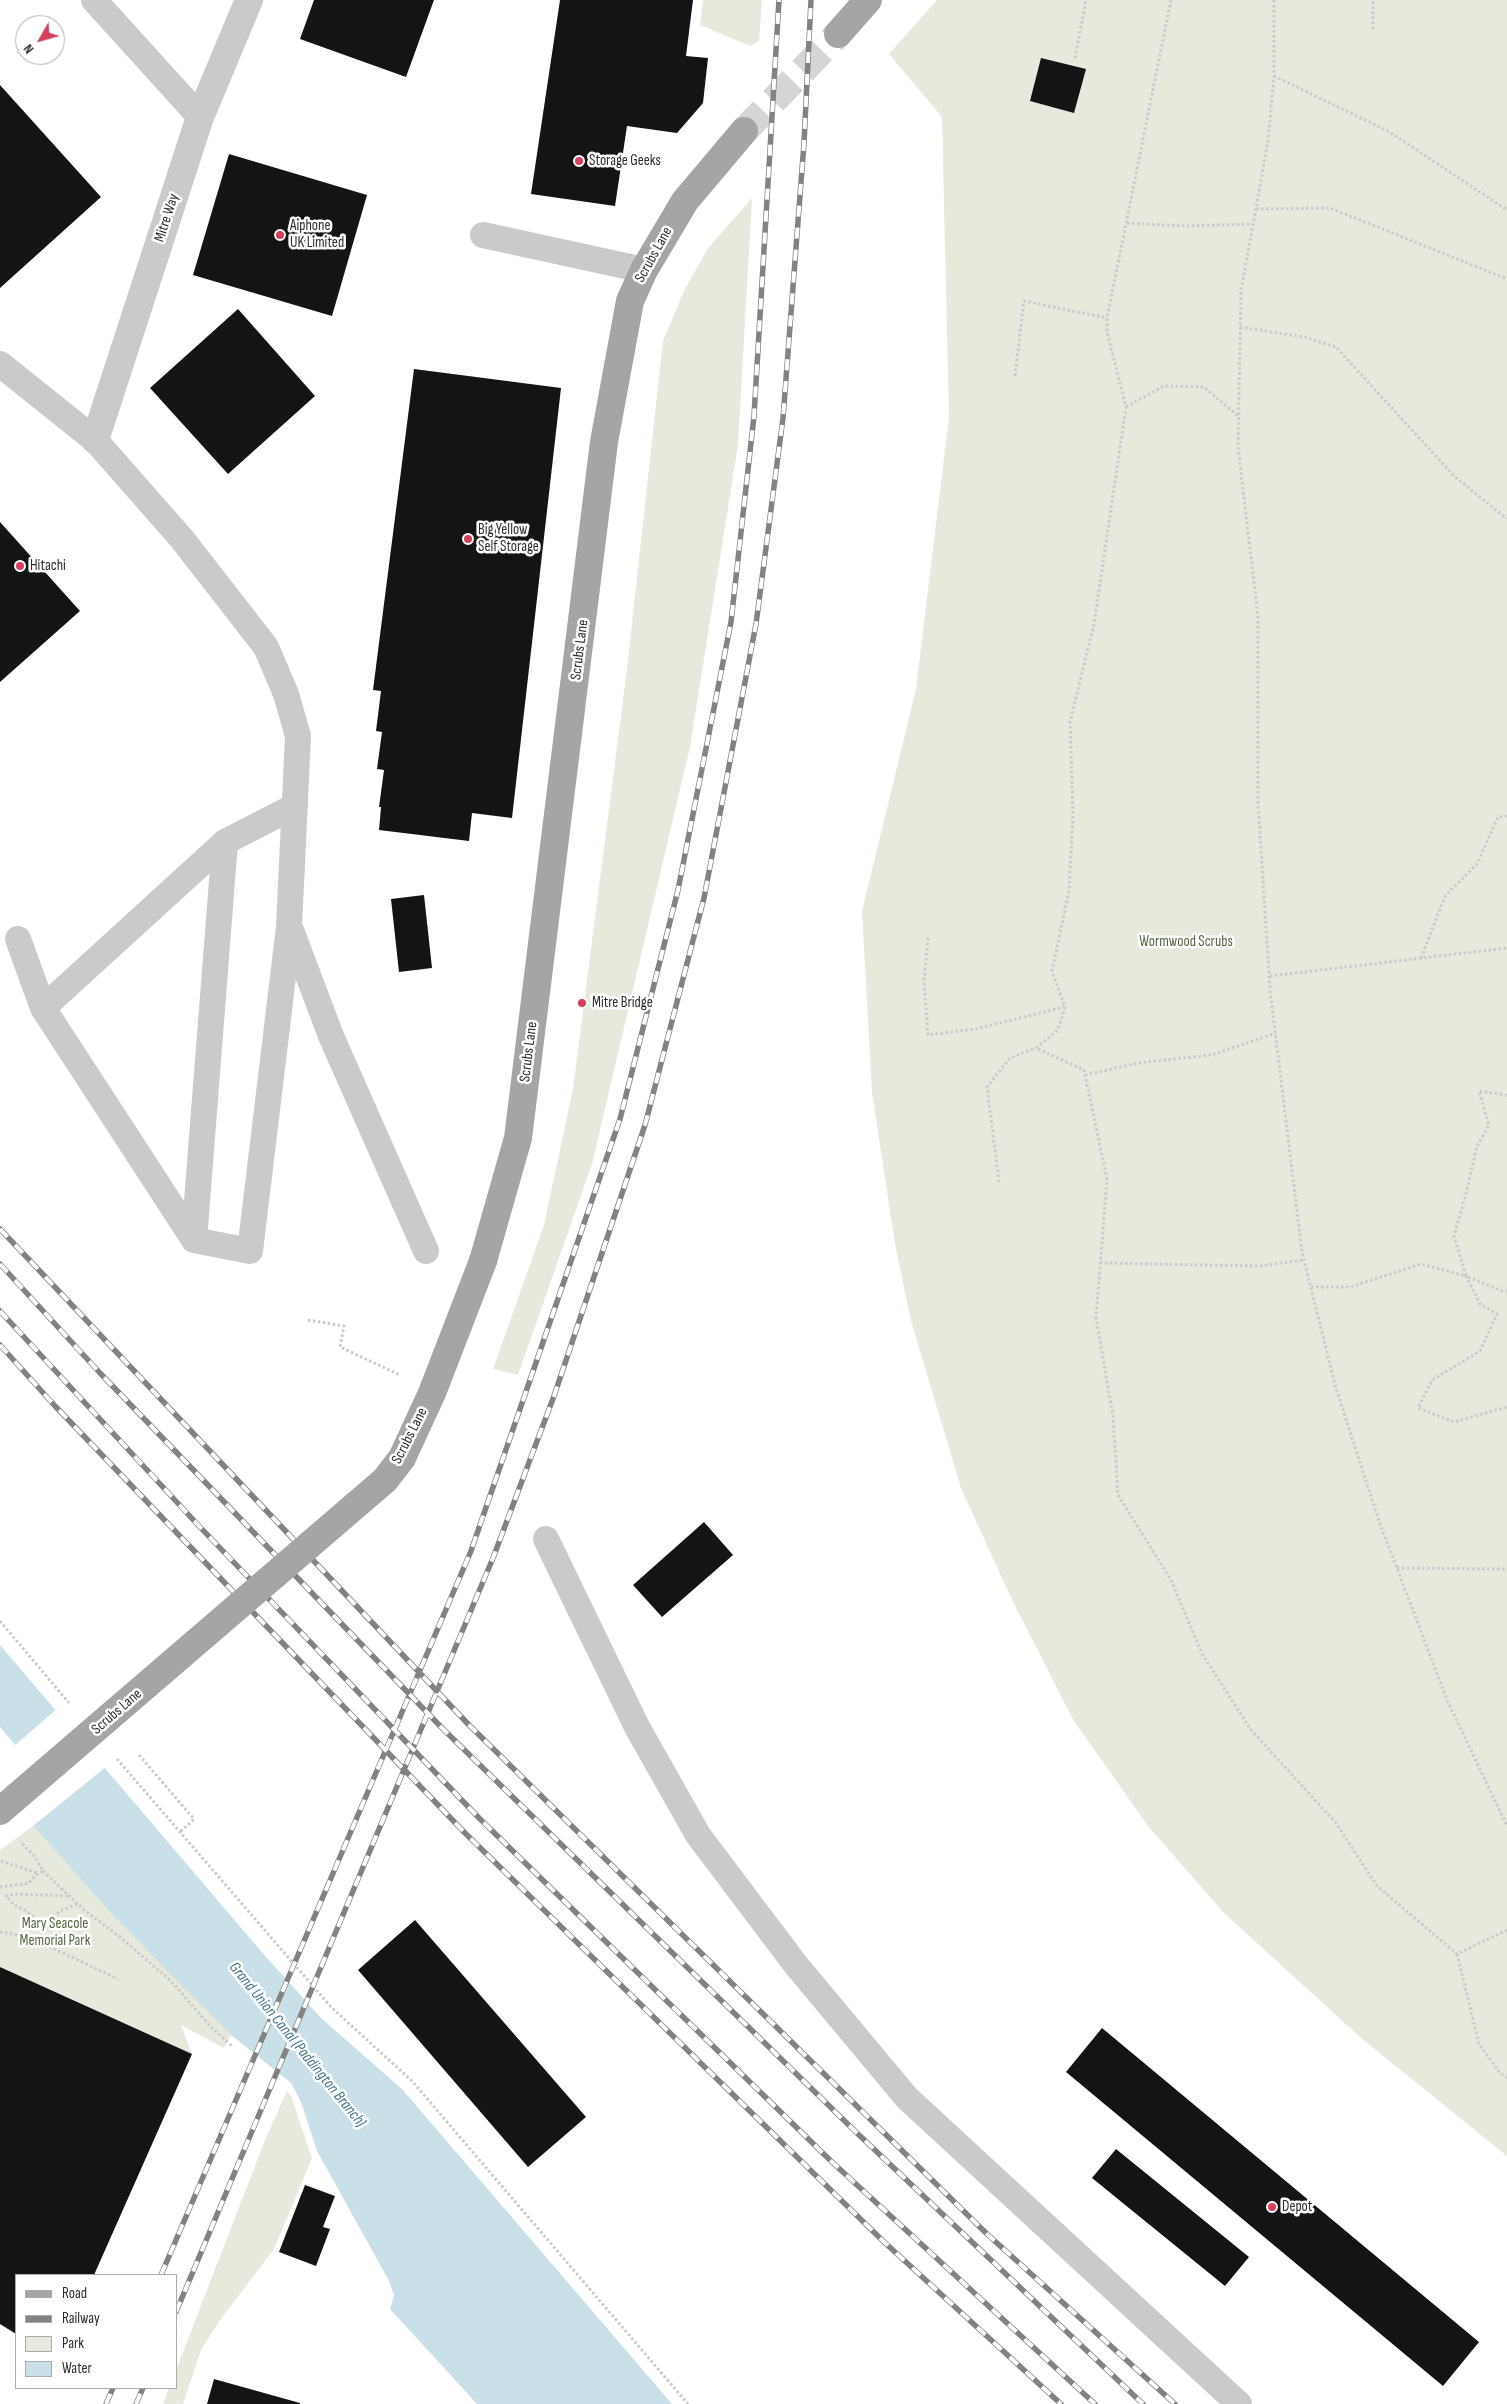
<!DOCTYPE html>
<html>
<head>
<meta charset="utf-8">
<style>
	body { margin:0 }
	#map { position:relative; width:1507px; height:2404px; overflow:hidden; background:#fff; font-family:"Sofia Sans Condensed",sans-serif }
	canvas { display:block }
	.legend { position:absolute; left:15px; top:2274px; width:162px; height:115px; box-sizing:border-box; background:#fff; border:1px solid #ababab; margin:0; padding:6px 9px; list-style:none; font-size:15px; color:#2d2d2d }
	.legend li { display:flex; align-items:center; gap:10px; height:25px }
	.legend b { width:25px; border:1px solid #ababab }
	.north { position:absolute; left:15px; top:15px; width:50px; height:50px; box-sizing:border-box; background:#fff; border:1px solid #ababab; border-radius:50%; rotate:232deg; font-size:14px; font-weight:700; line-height:20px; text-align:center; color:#2d2d2d }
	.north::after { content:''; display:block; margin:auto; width:18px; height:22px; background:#d53f5d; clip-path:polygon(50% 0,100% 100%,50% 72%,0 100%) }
</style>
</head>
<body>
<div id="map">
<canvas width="1507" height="2404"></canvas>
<ul class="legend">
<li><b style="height:6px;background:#a5a5a5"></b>Road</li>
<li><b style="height:6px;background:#828282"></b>Railway</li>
<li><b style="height:14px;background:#e5eadc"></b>Park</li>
<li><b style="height:14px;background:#cae0e8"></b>Water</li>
</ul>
<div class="north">N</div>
</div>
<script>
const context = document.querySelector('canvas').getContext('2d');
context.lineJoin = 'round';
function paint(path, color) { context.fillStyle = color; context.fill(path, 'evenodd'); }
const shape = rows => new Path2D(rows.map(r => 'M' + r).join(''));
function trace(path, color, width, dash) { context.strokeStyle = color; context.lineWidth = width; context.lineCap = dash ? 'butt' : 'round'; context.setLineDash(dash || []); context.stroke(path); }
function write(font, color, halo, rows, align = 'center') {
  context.font = font + ' "Sofia Sans Condensed",sans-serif'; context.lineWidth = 5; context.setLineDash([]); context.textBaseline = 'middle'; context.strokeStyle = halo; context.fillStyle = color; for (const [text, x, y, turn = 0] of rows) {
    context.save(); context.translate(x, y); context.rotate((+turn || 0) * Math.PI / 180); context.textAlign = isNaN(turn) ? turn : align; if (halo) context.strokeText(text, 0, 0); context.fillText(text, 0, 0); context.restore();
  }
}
const green = shape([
	[703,0,762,0,759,41,750,46,700,25],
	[937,0,1507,0,1507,2156,1361,2038,1223,1912,1148,1826,1074,1721,1012,1600,961,1488,911,1321,895,1244,872,1092,862,911,916,689,949,417,942,117,889,54],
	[752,198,738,445,690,747,592,1164,518,1375,493,1369,544,1225,573,1089,627,669,663,341,684,291,708,248],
	[33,1826,109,1911,231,2035,224,2048,181,2025,192,2054,0,1967,0,1850],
	[287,2091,291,2096,312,2158,274,2249,220,2320,201,2350,183,2404,163,2404,169,2388,176,2388,176,2370,265,2140]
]);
const water = shape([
	[0,1645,260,1950,321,2018,402,2089,672,2404,477,2404,390,2309,394,2295,389,2281,317,2151,301,2102,291,2083,231,2035,170,1974,109,1911,33,1826,44,1779,0,1727]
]);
const pier = shape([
	[58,1708,107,1766,33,1826,31,1823,41,1780,13,1747]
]);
const building = shape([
	[314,0,434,0,406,77,300,39],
	[560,0,693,0,686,56,708,58,703,103,677,133,627,126,615,206,531,194],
	[1041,58,1086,69,1074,113,1030,101],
	[0,85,101,197,0,288],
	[229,154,367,195,332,316,193,275],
	[238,309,315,396,228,474,150,388],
	[414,369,561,388,512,818,472,813,469,841,379,830,381,807,379,807,384,770,377,769,382,732,376,731,381,691,373,690],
	[0,522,80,611,0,682],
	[424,895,432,968,399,972,391,899],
	[704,1522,733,1555,662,1617,633,1585],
	[415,1920,586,2117,528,2167,358,1970],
	[0,1967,192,2054,94,2275,16,2275,16,2334,0,2324],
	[1102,2028,1479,2342,1443,2386,1066,2072],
	[1116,2149,1249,2257,1225,2286,1092,2178],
	[305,2185,335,2196,323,2227,330,2229,316,2266,279,2252],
	[214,2379,300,2403,300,2404,207,2404]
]);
const primaryTunnel = shape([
	[744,131,838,34]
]);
const path = shape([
	[1171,0,1107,318,1107,332,1126,407,1094,624,1070,722,1073,814,1069,891,1052,971,1065,1007,1058,1030,1036,1048,1084,1070,1107,1179,1096,1318,1113,1416,1118,1495,1171,1580,1202,1654,1251,1730,1336,1823,1377,1886,1457,1954,1507,1930],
	[1274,0,1274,76,1268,141,1241,291,1238,447,1258,616,1258,802,1270,990,1302,1252,1335,1385,1379,1521,1447,1700,1507,1826],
	[1373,29,1373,0],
	[1075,58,1086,0],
	[1274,76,1388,131,1507,210],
	[1256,209,1330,208,1507,279],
	[1127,223,1185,226,1253,224],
	[1240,327,1304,337,1336,347,1454,476,1507,519],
	[1015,376,1024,301,1107,318],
	[1126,407,1164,386,1204,387,1238,416],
	[928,938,924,981,928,1035,975,1029,1064,1007],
	[1421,958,1445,896,1477,864,1498,817,1507,816],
	[1270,976,1507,948],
	[1085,1075,1138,1063,1211,1055,1276,1033],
	[1507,1095,1479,1091,1489,1125,1477,1146,1466,1194,1454,1236,1466,1276,1502,1291,1507,1291],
	[999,1182,987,1087,1010,1058,1036,1048],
	[1100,1263,1259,1266,1304,1260],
	[1311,1287,1350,1287,1421,1264,1466,1276,1480,1304,1497,1314,1480,1351,1432,1380,1418,1408,1454,1422,1507,1407],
	[308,1320,344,1326,340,1347,400,1375],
	[1397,1568,1507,1569],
	[0,1621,69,1703],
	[139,1755,194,1819,179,1833],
	[117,1759,331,2007,412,2081,688,2404],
	[1,1861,38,1873],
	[43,1871,83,1909,120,1937,171,1981,211,2027,233,2047],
	[0,1887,29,1883,36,1875,43,1871,35,1857,20,1841],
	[77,1904,60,1911,51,1919,41,1932,44,1944,118,1979],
	[45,1927,27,1911,14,1905,6,1896,14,1894,68,1896],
	[0,1932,43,1939],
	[1457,1954,1479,2044,1500,2073,1507,2078]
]);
const service = shape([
	[94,0,200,117],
	[483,235,644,270],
	[0,364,95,440,182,539,266,647,286,694,298,736,289,927,250,1251,194,1240,43,1008,18,939],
	[291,930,331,1036,426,1251],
	[43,1008,225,842,295,806],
	[194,1240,225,842],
	[546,1539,637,1727,698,1835,796,1965,907,2098,1239,2404]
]);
const minor = shape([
	[95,440,200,117,249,0]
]);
const primary = shape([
	[838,34,868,0],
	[483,1261,518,1138,604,442,630,301,644,270,685,201,744,131]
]);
const rail = shape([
	[0,1229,468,1724,987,2234,1175,2404],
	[0,1264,100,1373,443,1729,858,2134,1143,2404],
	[0,1311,198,1525,479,1818,832,2162,1095,2404],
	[0,1345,55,1406,465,1833,883,2241,1061,2404],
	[161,2275,471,1551,620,1119,678,890,731,622,754,416,779,0],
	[176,2312,493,1558,554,1396,645,1125,704,898,756,624,783,418,804,143,811,0],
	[106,2404,113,2388],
	[136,2404,143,2388]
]);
const primaryBridge = shape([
	[0,1811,385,1480,402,1458,432,1393,483,1261]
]);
const markers = [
	[579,161,5,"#d53f5d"],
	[280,235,5,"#d53f5d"],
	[468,539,5,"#d53f5d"],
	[20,566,5,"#d53f5d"],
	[582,1003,5,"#d53f5d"],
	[1272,2207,5,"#d53f5d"]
];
const poiNames = [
	["Storage Geeks",589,161],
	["Aiphone",290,226],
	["UK Limited",290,243],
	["Big Yellow",478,530],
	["Self Storage",478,547],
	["Hitachi",30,566],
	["Mitre Bridge",592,1003],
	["Depot",1282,2207]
];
const streetNames = [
	["Mitre Way",167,218,-72],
	["Scrubs Lane",654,255,-61],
	["Scrubs Lane",580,650,-83],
	["Scrubs Lane",529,1052,-83],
	["Scrubs Lane",410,1436,-63],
	["Scrubs Lane",117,1712,-41]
];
const parkNames = [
	["Wormwood Scrubs",1186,942],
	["Mary Seacole",55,1924],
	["Memorial Park",55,1941]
];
const waterNames = [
	["Grand Union Canal (Paddington Branch)",297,2045,51]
];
paint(green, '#e5eadc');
paint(water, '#cae0e8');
paint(pier, '#fff');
paint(building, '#141414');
trace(primaryTunnel, '#d5d5d5', 28, [28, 14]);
trace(path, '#cacaca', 3, [2.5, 2.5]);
trace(service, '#cacaca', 26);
trace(minor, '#cacaca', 28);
trace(primary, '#a5a5a5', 28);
trace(rail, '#828282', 5.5);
trace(rail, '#fff', 4, [11]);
trace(primaryBridge, '#a5a5a5', 28);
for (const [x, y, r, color] of markers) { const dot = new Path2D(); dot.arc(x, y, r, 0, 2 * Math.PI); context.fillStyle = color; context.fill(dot); trace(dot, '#fff', 2); }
write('15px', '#2d2d2d', '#fff', poiNames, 'left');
write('15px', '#2d2d2d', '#fff', streetNames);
write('15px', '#55653f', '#fff', parkNames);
write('italic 16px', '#437688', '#fff', waterNames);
</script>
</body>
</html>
